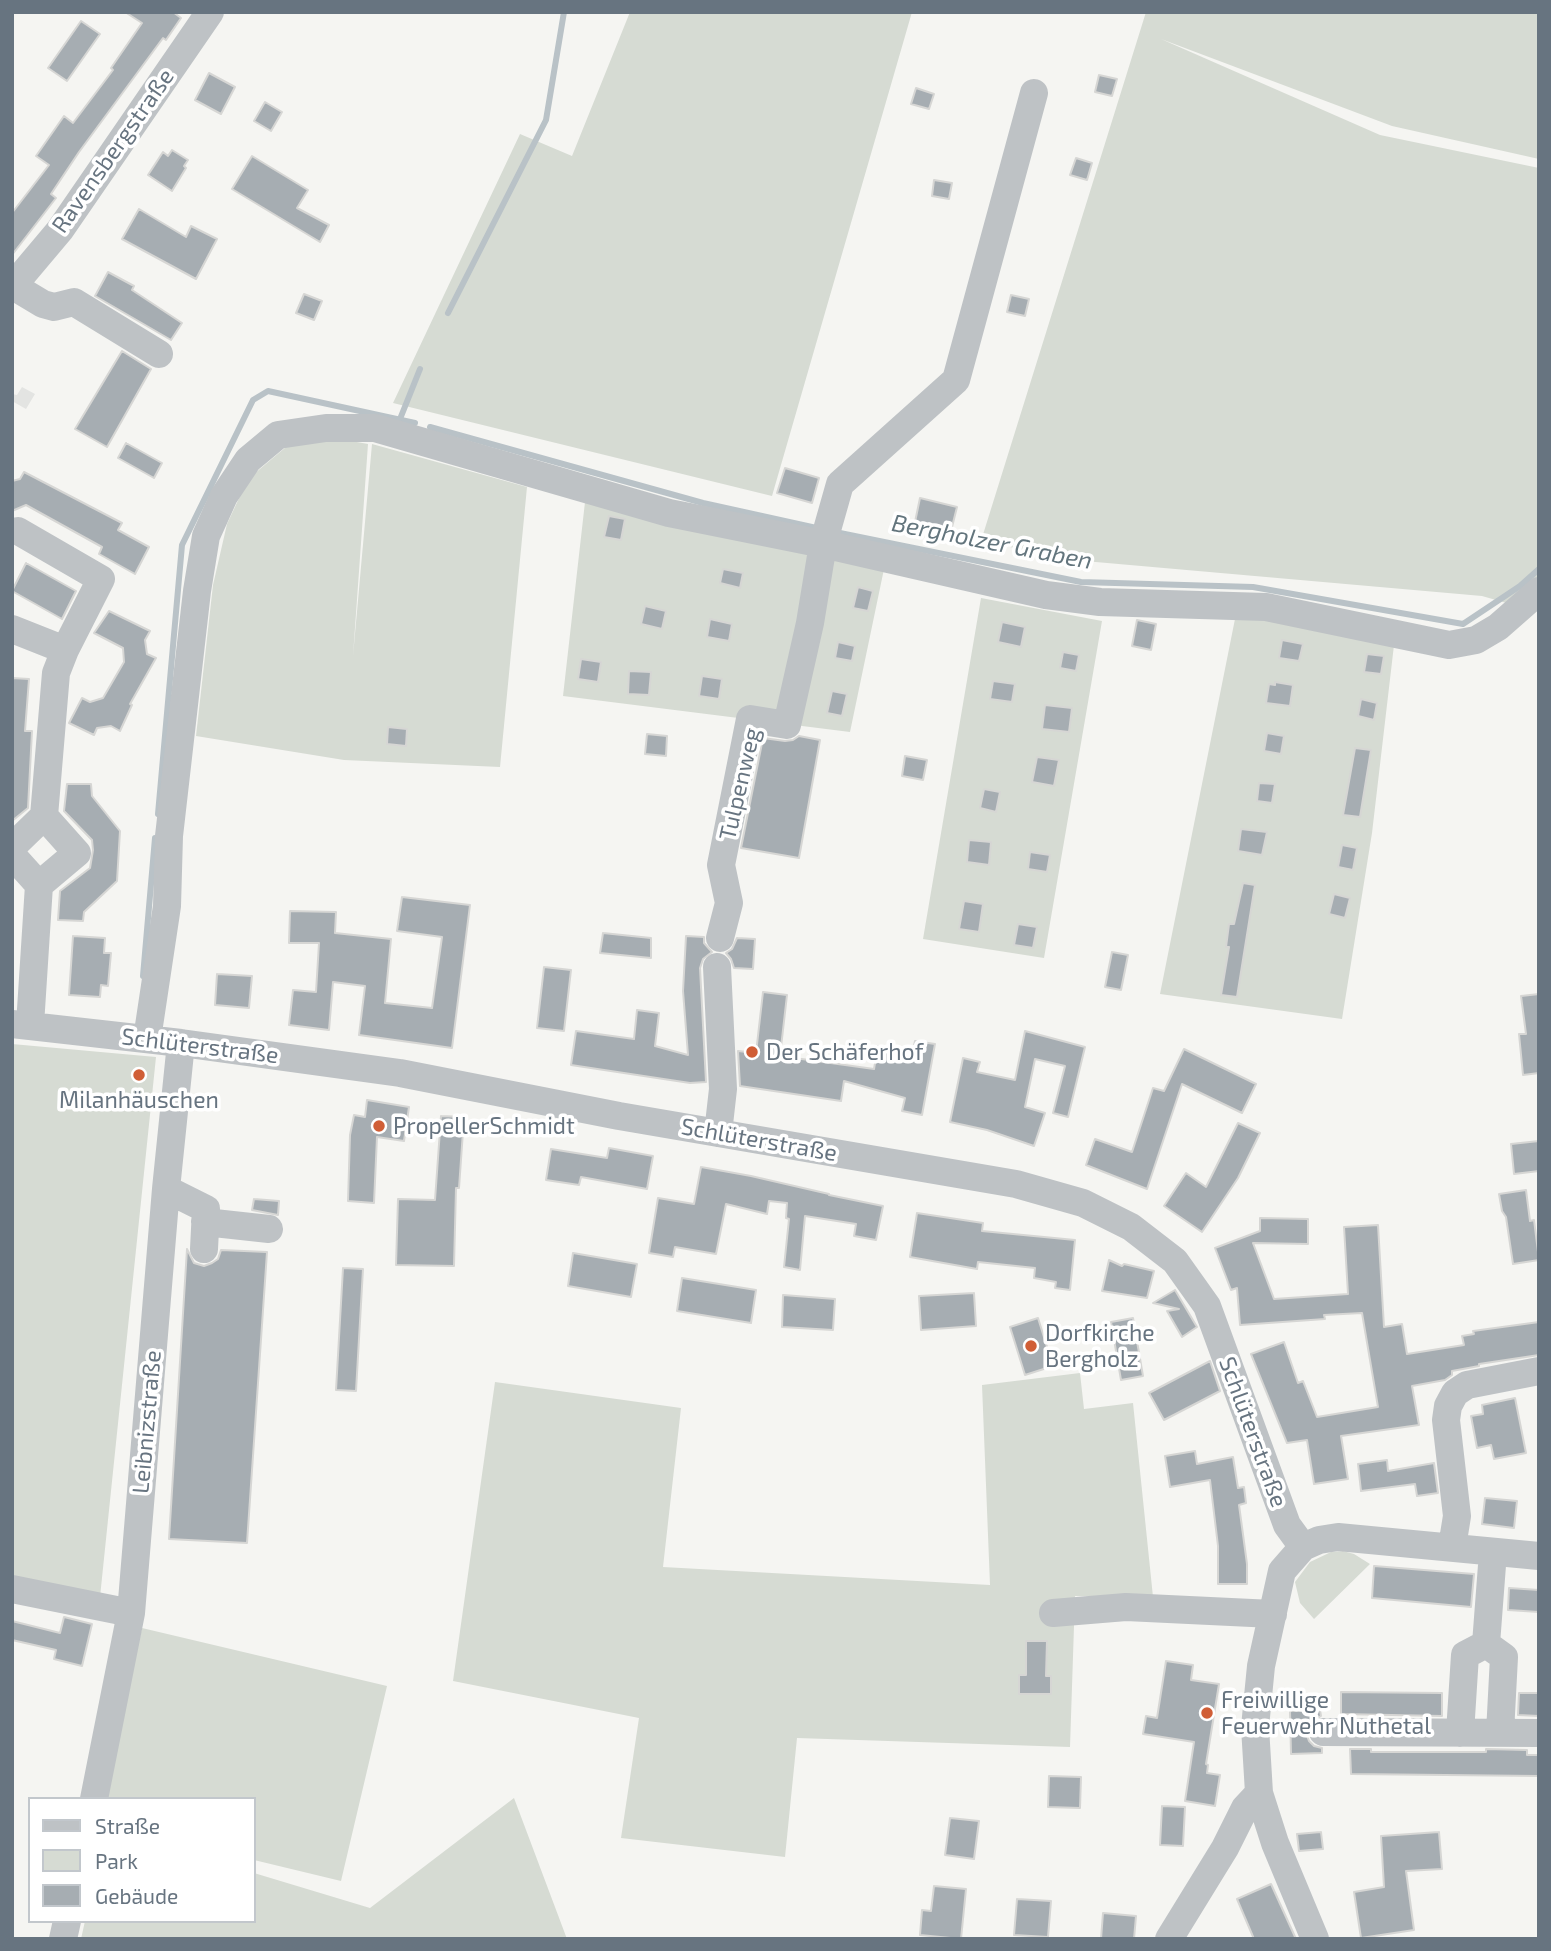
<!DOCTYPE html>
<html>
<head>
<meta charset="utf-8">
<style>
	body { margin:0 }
	#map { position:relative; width:1551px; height:1951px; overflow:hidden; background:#f5f5f2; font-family:"Exo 2",sans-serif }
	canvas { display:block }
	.frame { position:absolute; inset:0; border:14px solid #677480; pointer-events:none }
	.legend { position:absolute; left:28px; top:1797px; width:228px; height:126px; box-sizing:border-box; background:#fff; border:2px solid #c2c7cc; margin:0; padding:9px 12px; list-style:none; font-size:21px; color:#677480 }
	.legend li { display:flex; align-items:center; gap:14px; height:35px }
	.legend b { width:35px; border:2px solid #c2c7cc }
</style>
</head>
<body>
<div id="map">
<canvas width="1551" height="1951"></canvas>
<div class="frame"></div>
<ul class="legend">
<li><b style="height:9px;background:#bec2c5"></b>Straße</li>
<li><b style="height:19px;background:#d6dbd3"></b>Park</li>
<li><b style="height:19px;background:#a6adb2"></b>Gebäude</li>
</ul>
</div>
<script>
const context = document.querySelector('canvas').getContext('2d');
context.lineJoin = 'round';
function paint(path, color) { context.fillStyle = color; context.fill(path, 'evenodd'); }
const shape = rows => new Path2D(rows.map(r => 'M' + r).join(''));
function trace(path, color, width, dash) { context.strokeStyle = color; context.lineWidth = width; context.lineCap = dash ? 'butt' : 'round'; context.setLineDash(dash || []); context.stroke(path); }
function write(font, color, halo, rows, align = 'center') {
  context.font = font + ' "Exo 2",sans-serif'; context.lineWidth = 7; context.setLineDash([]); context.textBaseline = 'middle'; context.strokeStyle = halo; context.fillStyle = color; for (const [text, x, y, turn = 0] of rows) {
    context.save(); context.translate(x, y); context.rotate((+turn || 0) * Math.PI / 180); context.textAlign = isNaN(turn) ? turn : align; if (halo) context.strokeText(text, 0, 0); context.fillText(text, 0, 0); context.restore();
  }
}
const built = shape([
	[22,387,35,394,26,409,12,401,12,394,17,395]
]);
const green = shape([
	[630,12,912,12,772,496,393,403,520,134,572,156],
	[1146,12,1539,12,1539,159,1392,126,1161,39,1380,135,1539,168,1539,580,1510,604,1482,596,1073,560,981,541],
	[323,436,368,444,353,656,372,444,527,487,500,767,344,760,196,736,213,585,227,524,248,479,286,447],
	[585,502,884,569,850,732,563,696],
	[981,598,1102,621,1044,958,923,939],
	[1237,609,1394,645,1372,833,1342,1019,1160,994],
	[12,1044,156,1057,100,1597,12,1581],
	[1080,1373,1084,1409,1133,1403,1153,1597,1075,1596,1070,1747,797,1738,785,1857,621,1838,639,1718,453,1681,495,1382,681,1408,663,1567,990,1585,982,1385],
	[1343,1551,1354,1554,1370,1564,1314,1619,1300,1603,1295,1582,1310,1562,1331,1552],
	[142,1628,387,1686,341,1881,254,1860,254,1799,102,1799],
	[514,1798,567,1939,81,1939,85,1921,254,1921,254,1873,370,1908]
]);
const stream = shape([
	[448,313,546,120,564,12],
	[400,419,420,369],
	[430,427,703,503,821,529],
	[835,532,1081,582,1253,587,1463,624,1520,586,1539,569],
	[158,814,182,545,253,400,268,391,415,423],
	[143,976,155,838]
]);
const building = shape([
	[125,12,173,12,181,18,166,40,163,38,79,152,51,194,56,198,12,255,12,213,49,165,36,156,64,116,73,123,113,70,111,68,142,23,125,12],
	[81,21,100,34,67,81,48,68,81,21],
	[209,73,235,87,221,114,195,100,209,73],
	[1099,75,1117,79,1112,96,1095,92,1099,75],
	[916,88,934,94,929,109,911,104,916,88],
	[265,102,282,112,271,131,254,121,265,102],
	[172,150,188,160,184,166,186,168,172,191,148,175,163,152,168,156,172,150],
	[252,156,308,190,297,208,329,225,320,242,232,189,252,156],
	[1076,158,1092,163,1087,180,1070,175,1076,158],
	[934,180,952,183,949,199,932,196,934,180],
	[139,209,186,237,191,226,217,239,196,279,122,239,139,209],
	[108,272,134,286,132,290,182,323,171,340,95,296,108,272],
	[304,294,322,301,314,320,296,313,304,294],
	[1011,295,1029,299,1025,316,1007,312,1011,295],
	[122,351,151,369,107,447,75,429,122,351],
	[126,443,162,463,154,478,118,458,126,443],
	[785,468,819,478,812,503,777,493,785,468],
	[24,472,122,523,118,530,149,547,135,574,99,554,102,547,26,505,12,511,12,481,20,479,24,472],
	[920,498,957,507,951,531,915,522,920,498],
	[609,516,625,519,621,540,604,537,609,516],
	[26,563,76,591,62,619,12,591,26,563],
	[723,569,743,573,740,588,720,583,723,569],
	[858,587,873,591,868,611,853,608,858,587],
	[645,606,666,611,662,629,641,624,645,606],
	[109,611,150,631,145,640,147,654,156,658,130,704,132,705,120,731,111,726,97,728,94,735,69,723,82,698,90,702,103,698,124,662,123,648,94,633,109,611],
	[710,619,732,624,729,641,707,637,710,619],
	[1137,620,1156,624,1151,650,1132,646,1137,620],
	[1002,622,1025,627,1021,647,998,642,1002,622],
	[1282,640,1303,644,1299,661,1279,658,1282,640],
	[838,642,855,646,852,661,835,658,838,642],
	[1063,652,1079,655,1076,671,1060,668,1063,652],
	[1367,654,1384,656,1381,674,1364,672,1367,654],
	[581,659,601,662,598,682,578,679,581,659],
	[629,671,651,672,649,695,628,694,629,671],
	[702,676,722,679,719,699,699,696,702,676],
	[12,678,29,679,25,731,32,731,28,808,12,821,12,678],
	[993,681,1015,684,1012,702,990,699,993,681],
	[1275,682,1293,685,1290,706,1266,703,1269,684,1275,685,1275,682],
	[832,691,847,694,842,716,827,713,832,691],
	[1361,699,1377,703,1374,720,1358,716,1361,699],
	[1045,705,1072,708,1069,732,1042,729,1045,705],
	[388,727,407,729,406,746,387,744,388,727],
	[1267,733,1284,736,1281,754,1264,751,1267,733],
	[647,734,667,736,666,756,645,754,647,734],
	[799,736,820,740,799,858,741,848,763,738,785,741,793,740,799,736],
	[1355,748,1371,750,1360,817,1343,815,1355,748],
	[905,756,927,760,923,780,902,776,905,756],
	[1037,757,1059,760,1054,786,1032,782,1037,757],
	[1259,783,1275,784,1272,803,1257,801,1259,783],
	[67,784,91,784,92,796,120,831,117,881,84,912,83,921,58,920,60,891,90,868,93,850,92,840,64,811,67,784],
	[984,789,1000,792,996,812,980,808,984,789],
	[1241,829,1267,832,1262,855,1238,851,1241,829],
	[969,840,991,842,989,865,967,862,969,840],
	[1342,845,1357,848,1353,870,1338,867,1342,845],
	[1030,852,1050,855,1047,872,1028,869,1030,852],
	[1243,883,1255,885,1237,997,1221,995,1229,947,1226,947,1229,924,1234,924,1243,883],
	[1334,894,1350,898,1345,918,1329,914,1334,894],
	[402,897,470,905,452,1048,359,1035,365,986,333,982,329,1030,289,1025,293,990,316,992,319,943,289,943,290,911,336,912,335,933,391,939,385,1003,432,1008,442,937,397,931,402,897],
	[964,901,983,904,979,932,959,929,964,901],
	[1018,924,1037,927,1033,948,1014,945,1018,924],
	[603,933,651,938,651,958,600,953,603,933],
	[73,936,105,938,104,953,111,953,108,986,101,985,100,997,69,995,73,936],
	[686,936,704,937,704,943,712,952,703,959,700,968,706,1082,690,1083,571,1065,576,1031,634,1039,637,1010,659,1013,655,1046,688,1055,683,991,686,936],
	[737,938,755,939,753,969,734,968,731,959,726,953,732,949,737,938],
	[1112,952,1128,955,1121,990,1105,987,1112,952],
	[544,967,571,970,564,1031,537,1028,544,967],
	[217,974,252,976,249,1008,215,1005,217,974],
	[763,992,787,995,780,1056,874,1069,878,1046,912,1054,915,1041,935,1044,922,1115,902,1111,905,1098,844,1081,841,1101,740,1086,738,1051,756,1053,763,992],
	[1539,994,1539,1073,1523,1075,1519,1034,1526,1034,1521,996,1539,994],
	[1025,1031,1085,1047,1068,1117,1053,1113,1065,1066,1035,1059,1025,1107,1045,1113,1034,1146,987,1130,950,1122,963,1058,980,1062,977,1072,1015,1080,1025,1031],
	[1184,1049,1256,1084,1242,1113,1182,1084,1147,1189,1086,1165,1095,1139,1132,1152,1153,1088,1164,1091,1184,1049],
	[367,1100,409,1107,404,1141,377,1137,374,1203,348,1201,350,1135,354,1115,365,1117,367,1100],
	[441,1116,464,1117,459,1188,456,1188,454,1266,396,1265,398,1199,435,1200,441,1116],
	[1238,1123,1260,1133,1238,1178,1202,1232,1164,1206,1186,1173,1206,1187,1238,1123],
	[1539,1141,1539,1171,1514,1174,1511,1144,1539,1141],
	[609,1148,653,1156,647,1189,581,1177,579,1185,546,1180,551,1149,607,1158,609,1148],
	[701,1167,751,1176,829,1194,829,1195,883,1206,876,1240,854,1236,856,1224,805,1216,800,1270,784,1267,789,1219,786,1218,787,1203,769,1201,767,1214,726,1204,716,1254,675,1247,673,1257,649,1253,658,1198,694,1204,701,1167],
	[1526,1190,1530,1221,1534,1220,1539,1260,1513,1264,1506,1217,1502,1211,1499,1194,1526,1190],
	[254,1199,279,1201,278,1215,252,1210,254,1199],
	[917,1213,983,1223,982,1231,1075,1240,1070,1290,1055,1288,1056,1282,1034,1278,1035,1268,978,1262,977,1269,910,1257,917,1213],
	[1260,1218,1308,1219,1308,1244,1253,1243,1274,1299,1348,1294,1344,1227,1378,1225,1384,1327,1402,1324,1407,1354,1464,1345,1462,1336,1474,1334,1473,1331,1539,1322,1539,1355,1479,1364,1479,1366,1452,1371,1452,1375,1445,1380,1412,1386,1419,1425,1341,1436,1348,1479,1314,1484,1307,1440,1287,1443,1251,1354,1284,1342,1298,1383,1303,1381,1317,1417,1378,1407,1362,1313,1324,1315,1325,1319,1240,1325,1237,1288,1231,1290,1215,1248,1260,1231,1260,1218],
	[187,1249,194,1263,204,1266,212,1263,218,1259,221,1250,267,1252,247,1543,169,1539,187,1249],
	[573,1253,637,1264,631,1297,568,1286,573,1253],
	[1109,1260,1122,1266,1124,1264,1154,1271,1147,1298,1102,1291,1109,1260],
	[343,1268,363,1269,356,1391,336,1390,343,1268],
	[682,1278,756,1290,751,1323,677,1311,682,1278],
	[1175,1290,1197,1327,1182,1337,1167,1311,1179,1309,1153,1303,1175,1290],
	[974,1293,976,1326,921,1330,919,1296,974,1293],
	[783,1295,835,1299,833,1330,782,1327,783,1295],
	[1038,1318,1053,1366,1025,1375,1010,1327,1038,1318],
	[1133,1318,1143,1376,1121,1380,1111,1322,1133,1318],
	[1210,1361,1220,1391,1164,1420,1149,1393,1210,1361],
	[1515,1398,1526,1453,1494,1459,1491,1445,1477,1448,1471,1416,1483,1414,1482,1405,1515,1398],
	[1195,1451,1197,1464,1233,1457,1238,1488,1244,1487,1246,1503,1239,1505,1247,1564,1247,1584,1218,1584,1218,1546,1210,1480,1170,1487,1165,1456,1195,1451],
	[1387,1460,1388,1471,1434,1463,1438,1493,1417,1496,1415,1484,1361,1491,1358,1464,1387,1460],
	[1485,1498,1517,1501,1514,1528,1482,1524,1485,1498],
	[1374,1566,1474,1574,1471,1607,1372,1598,1374,1566],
	[1509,1588,1539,1590,1539,1612,1508,1610,1509,1588],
	[64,1617,92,1624,82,1666,54,1659,56,1650,12,1640,12,1621,60,1633,64,1617],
	[1026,1641,1047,1641,1046,1676,1051,1676,1051,1694,1019,1694,1019,1675,1026,1675,1026,1641],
	[1166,1661,1193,1665,1191,1680,1219,1684,1206,1764,1208,1765,1207,1773,1220,1775,1215,1806,1185,1801,1194,1742,1143,1734,1146,1716,1157,1718,1166,1661],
	[1341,1692,1442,1693,1442,1716,1341,1714,1341,1692],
	[1519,1693,1539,1693,1539,1716,1518,1715,1519,1693],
	[1320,1710,1321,1716,1309,1723,1306,1733,1309,1741,1314,1746,1322,1748,1322,1753,1291,1754,1290,1711,1320,1710],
	[1350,1749,1371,1749,1371,1752,1486,1752,1486,1749,1527,1750,1527,1755,1539,1755,1539,1776,1351,1774,1350,1749],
	[1049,1776,1081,1777,1080,1808,1048,1807,1049,1776],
	[1162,1806,1185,1807,1183,1846,1160,1845,1162,1806],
	[950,1818,979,1821,974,1859,945,1855,950,1818],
	[1321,1832,1323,1849,1299,1851,1297,1834,1321,1832],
	[1439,1832,1442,1869,1406,1871,1414,1930,1361,1938,1354,1892,1384,1887,1381,1836,1439,1832],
	[1271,1884,1296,1939,1254,1939,1237,1899,1271,1884],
	[934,1886,966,1889,961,1939,920,1935,922,1910,931,1911,934,1886],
	[1017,1899,1051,1901,1048,1937,1014,1935,1017,1899],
	[1103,1913,1136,1916,1134,1939,1101,1939,1103,1913]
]);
const minor = shape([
	[13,286,43,304,54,307,74,302,159,354],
	[12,287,60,230,210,12],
	[12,629,65,650],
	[12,847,44,816,56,673,65,650,101,579,18,531],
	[12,855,39,885,77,853,44,816],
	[720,938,729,903,721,865,750,719,787,725,810,623,823,544,840,484,956,380,1034,93],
	[717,967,723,1089,718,1133],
	[12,1024,181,1043,400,1073,619,1116,1016,1184,1083,1203,1131,1227,1175,1261,1207,1306,1287,1525,1303,1547],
	[30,1025,39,885],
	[147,1039,167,906,169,836,197,591,206,536,224,496,248,460,278,435,326,428,375,428,669,513,823,544,1046,595,1100,602,1266,607,1449,645,1476,640,1498,627,1539,591],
	[166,1189,206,1209,204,1249],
	[205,1222,269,1229],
	[1452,1547,1457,1516,1446,1420,1448,1406,1455,1393,1467,1385,1539,1371],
	[12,1589,131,1613],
	[1053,1613,1126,1607,1273,1614],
	[1486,1644,1504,1657,1500,1733],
	[1486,1644,1493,1552],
	[1323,1732,1539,1733],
	[1460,1733,1465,1655,1486,1644],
	[94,1799,131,1613,166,1189,181,1043],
	[63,1939,67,1921],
	[1169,1939,1225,1848,1245,1808,1259,1793],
	[1315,1939,1275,1843,1259,1793,1255,1727,1261,1666,1282,1571,1303,1547,1319,1540,1338,1537,1539,1556]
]);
const markers = [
	[752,1052,7,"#d05e36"],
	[139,1075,7,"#d05e36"],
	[379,1126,7,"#d05e36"],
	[1031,1346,7,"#d05e36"],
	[1207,1713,7,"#d05e36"]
];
const streetNames = [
	["Ravensbergstraße",113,151,-55],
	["Tulpenweg",740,784,-77],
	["Schlüterstraße",200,1046,7],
	["Schlüterstraße",759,1140,10],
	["Leibnizstraße",147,1422,-85],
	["Schlüterstraße",1253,1432,70]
];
const poiNames = [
	["Der Schäferhof",766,1052],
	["Milanhäuschen",139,1100,"center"],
	["PropellerSchmidt",393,1126],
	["Dorfkirche",1045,1333],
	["Bergholz",1045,1359],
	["Freiwillige",1221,1700],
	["Feuerwehr Nuthetal",1221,1726]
];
const waterNames = [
	["Bergholzer Graben",992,542,11]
];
paint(built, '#e3e4e2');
paint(green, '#d6dbd3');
trace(stream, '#b9c2c7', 6);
paint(building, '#a6adb2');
trace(building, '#d6d6d4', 2);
trace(minor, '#bec2c5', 28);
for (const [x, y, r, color] of markers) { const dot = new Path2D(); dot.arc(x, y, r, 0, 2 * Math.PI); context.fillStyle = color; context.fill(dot); trace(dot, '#fff', 2.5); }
write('23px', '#677480', '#fff', streetNames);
write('23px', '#677480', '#fff', poiNames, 'left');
write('italic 24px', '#63757d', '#fff', waterNames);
</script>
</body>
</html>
